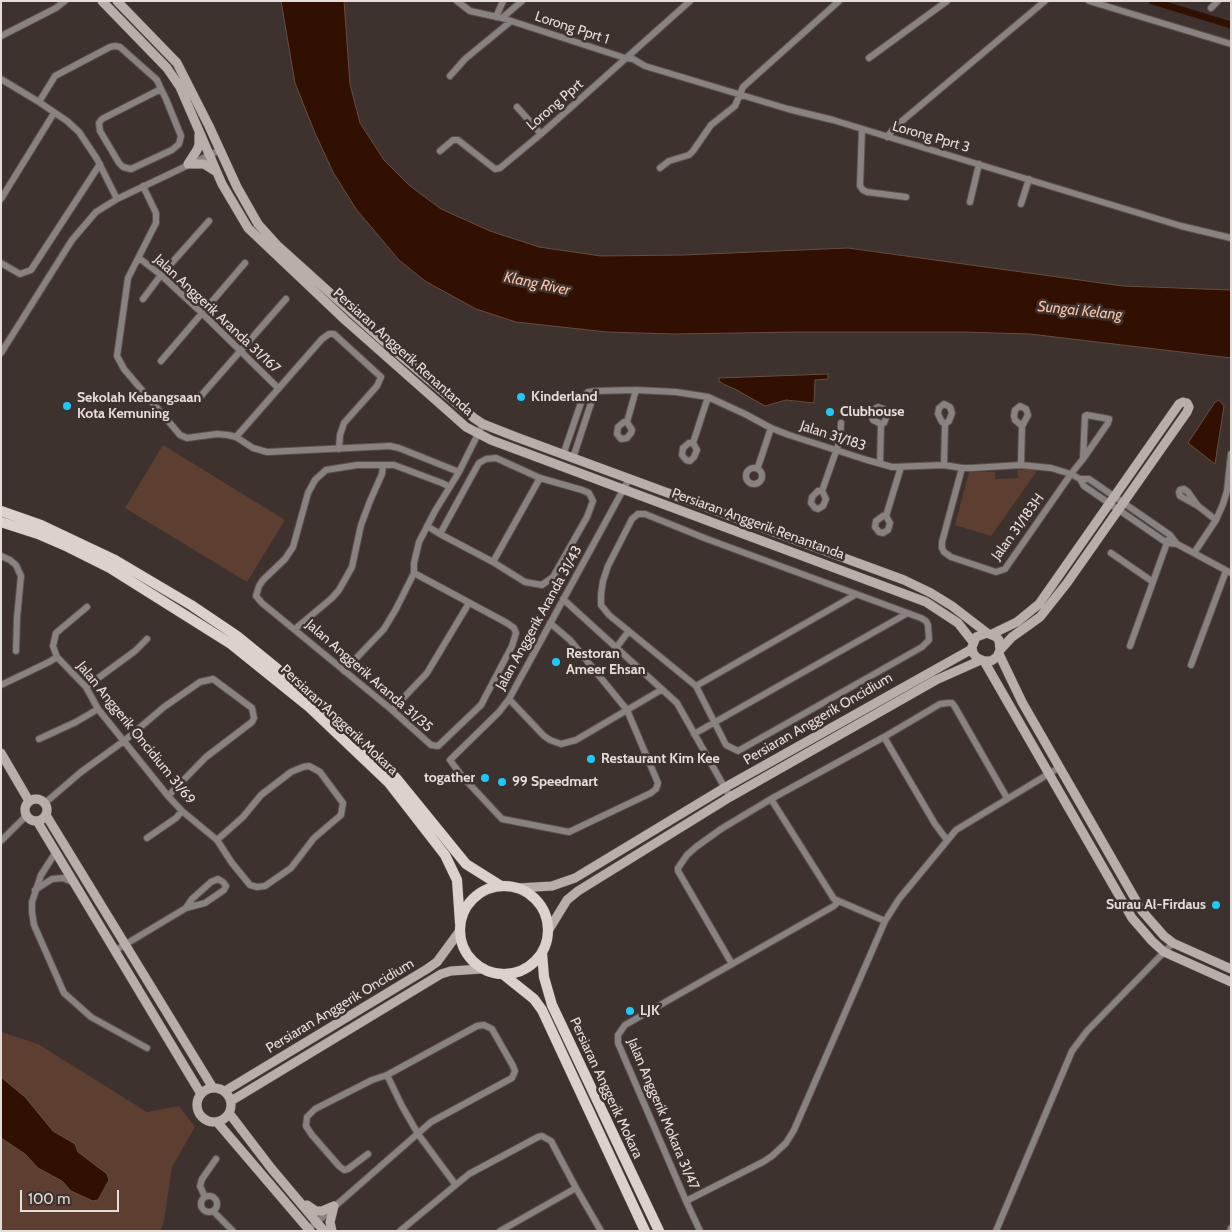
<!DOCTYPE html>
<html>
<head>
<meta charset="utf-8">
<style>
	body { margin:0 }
	#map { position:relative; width:1232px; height:1232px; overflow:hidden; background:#3d322d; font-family:Cabin,sans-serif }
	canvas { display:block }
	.frame { position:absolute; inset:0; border:2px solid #e5ddda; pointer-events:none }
	.scale { position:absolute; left:20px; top:1190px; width:99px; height:22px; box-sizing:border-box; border:2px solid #e5ddda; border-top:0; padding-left:6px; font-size:15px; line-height:18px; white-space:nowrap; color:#e5ddda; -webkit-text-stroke:4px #3d322d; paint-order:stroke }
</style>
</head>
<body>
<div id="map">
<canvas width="1232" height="1232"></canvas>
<div class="frame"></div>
<div class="scale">100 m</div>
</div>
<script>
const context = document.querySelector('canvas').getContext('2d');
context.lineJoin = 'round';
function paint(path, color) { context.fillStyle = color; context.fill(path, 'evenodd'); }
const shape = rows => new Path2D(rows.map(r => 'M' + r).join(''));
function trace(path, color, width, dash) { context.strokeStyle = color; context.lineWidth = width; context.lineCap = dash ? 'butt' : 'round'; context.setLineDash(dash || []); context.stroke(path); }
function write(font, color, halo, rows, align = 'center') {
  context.font = font + ' Cabin,sans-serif'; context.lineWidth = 5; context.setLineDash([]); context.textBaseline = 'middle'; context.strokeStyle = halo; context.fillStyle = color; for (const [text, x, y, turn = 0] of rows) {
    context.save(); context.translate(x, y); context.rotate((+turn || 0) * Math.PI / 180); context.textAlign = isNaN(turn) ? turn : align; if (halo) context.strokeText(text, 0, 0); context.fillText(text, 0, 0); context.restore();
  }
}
const green = shape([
	[163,445,285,520,247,582,125,508],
	[1029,469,1037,471,991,536,955,525,969,472,995,472,995,479,1018,478,1017,470],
	[1,1032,38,1044,147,1112,179,1106,195,1127,172,1167,164,1221,160,1231,1,1231]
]);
const water = shape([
	[281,1,344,1,350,84,360,123,384,160,410,186,441,209,490,231,539,247,601,256,683,255,848,248,1123,286,1231,290,1231,358,1030,334,963,332,798,332,674,334,607,332,516,322,476,309,425,281,399,260,356,209,333,172,315,133,295,83,281,1],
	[828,374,828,379,815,380,814,403,786,400,765,406,735,389,723,384,719,381,719,378,828,374],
	[1219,400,1224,406,1215,464,1188,443,1215,402,1219,400],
	[1,1077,25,1097,53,1131,75,1144,78,1152,107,1174,109,1180,98,1200,93,1201,71,1191,62,1181,38,1168,25,1154,1,1138,1,1077]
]);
const canal = shape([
	[1152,1,1231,25]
]);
const street = shape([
	[457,1,470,11,502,18,625,58,633,59,645,66,788,109,833,120,1181,226,1231,238],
	[1089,1,1231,44],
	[1211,8,1218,1],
	[496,17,503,1],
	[502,18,522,1],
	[1,36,56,8,65,1],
	[869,58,947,1],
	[450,76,465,59,510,22],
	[1,79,39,102,67,121,79,132,97,159,117,199],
	[39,102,55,76,110,47,115,46,120,47,157,80,161,89,166,99,181,136,179,144,172,150,131,169,123,167,119,163,100,131,99,123,102,119,161,89],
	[517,107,541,134],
	[862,129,860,186,863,190,867,192,906,197],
	[887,137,896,126,1045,1],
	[440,151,453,140,458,140,495,169,500,168,541,134,690,1],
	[660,168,669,161,689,155,693,151,711,125,735,106,743,87,839,1],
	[143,186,156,213,156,223,128,278,117,356,124,369,180,435,187,438,217,434,228,435,236,437,253,448,267,452,390,446,399,448,459,472],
	[1,199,54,113],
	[970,202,979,164],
	[1021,204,1029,179],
	[139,258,161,275,202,313,278,388],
	[1,263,20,274,31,270,100,164],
	[143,299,161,275,209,221],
	[1,353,72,240,96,212,117,199,220,150],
	[161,361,245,263],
	[595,391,636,390,676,392,708,397,745,414,771,428,789,435,867,460,892,467,944,465,962,468,972,468,1021,465,1051,468,1071,474,1080,479,1089,479,1170,535,1177,544],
	[199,398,286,299],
	[627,422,624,422,618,427,617,434,621,439,627,438,631,433,632,430,627,422,636,390],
	[236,437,322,339,329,334,334,334,381,377,377,386,344,423,340,435,339,449],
	[689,443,693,443,697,450,694,457,690,461,686,460,682,455,683,448,689,443],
	[693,443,708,397],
	[563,455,583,397,588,392,595,391,573,458],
	[880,463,881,424,884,423,887,415,884,409,878,407,873,410,872,417,873,420,881,424],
	[944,465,945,424,949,421,952,413,950,407,944,404,939,408,938,414,942,422,945,424],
	[1021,465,1022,426,1028,415,1026,409,1020,406,1015,410,1014,416,1015,420,1022,426],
	[758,467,771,428],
	[962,468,942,542,942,548,944,552,951,557,996,572,1005,569,1071,474,1083,459,1108,423,1109,419,1087,415,1085,416,1083,459],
	'746 476a8 8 0 1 1 16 0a8 8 0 1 1-16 0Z',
	[1080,479,1084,486,1167,543,1177,544,1231,573],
	[818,491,822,491,826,499,823,506,818,509,815,508,811,503,812,497,818,491],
	[822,491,840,440,841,423],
	[1198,506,1188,492,1184,489,1180,490,1179,492,1180,496,1198,506,1216,520],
	[638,514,645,514,707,539,921,618,926,621,928,625,929,640,922,647,738,751,726,745,696,686,609,615,601,605,601,594,603,581,608,566,632,519,638,514],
	[883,516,886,516,890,523,888,530,883,533,879,532,875,527,876,521,883,516],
	[886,516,901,467],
	[427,526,440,534,493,562,525,582,542,585,553,577,587,517,593,501,589,493,582,490,540,478,496,458,486,459,479,463,475,470,440,534],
	[1111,553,1153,582],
	[1194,553,1216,520,1223,504,1227,491,1231,454],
	[1,556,10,560,16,565,21,576,17,618,16,651],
	[493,562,540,478],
	[414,573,507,623,514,628,516,633,512,646,481,705,438,746,431,745,392,710,262,603,256,596,259,586,263,580,285,559,293,547,308,493,315,480,326,470,357,465,394,465,442,483,450,487],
	[563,599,677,703,730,797],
	[87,607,56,633,53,646,57,657,86,687,98,709,168,796,182,811,217,840,232,863,250,885,257,887,265,886,291,868,314,838,341,815,343,803,320,772,309,766,303,767,291,772,261,795,243,817,217,840],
	[550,623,570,640,627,710,658,783,656,789,651,793,569,832,502,819,461,775,450,760,499,712,509,699,629,479],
	[295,629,332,598,339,590,352,567,361,525,370,501,382,474,383,466],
	[1130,646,1168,540],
	[616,648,628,632],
	[1191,665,1226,571],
	[344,671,384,629,396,609,414,573,414,563,419,542,435,511,459,472,483,424],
	[1,685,49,662,57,657],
	[696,686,855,595],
	[86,687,135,651,147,639],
	[509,699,544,736,550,740,561,744,576,740,661,690],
	[392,710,427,673,469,603],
	[694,734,906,614],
	[884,737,935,824,947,840],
	[39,739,76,722,98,709],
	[771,799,834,899,885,921],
	[45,803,81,772,124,741,164,707,200,682,213,679,252,708,254,718,252,722,206,757,168,796],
	[147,838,176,818,182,811],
	[1,841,26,816],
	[56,852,41,875,32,902,32,912,34,925,64,993,91,1017,147,1048],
	[35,890,52,879,63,878,75,883],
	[116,950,186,908,205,903,224,890,226,886,223,882,218,879,211,882,192,899,186,908],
	[732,964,678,871,678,868,687,855,696,847,721,829,771,799,884,737,940,704,948,703,952,703,955,707,1007,798],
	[387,1075,402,1106,418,1134,455,1184],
	'201 1204a8 8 0 1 1 16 0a8 8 0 1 1-16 0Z',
	[205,1197,200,1186,202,1179,216,1159],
	[686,1201,763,1162,772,1156,786,1143,794,1130,885,921,899,899,956,830,1060,767],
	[213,1211,233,1231],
	[309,1229,431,1122,512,1078,515,1071,513,1066,492,1029,484,1025,477,1026,387,1075,372,1080,315,1109,307,1117,306,1126,312,1135,339,1166,344,1170,348,1169,368,1154],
	[400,1231,469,1174,538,1137,542,1136,551,1141,576,1188,601,1231],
	[500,1231,576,1188],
	[700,1231,686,1201,618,1043,618,1035,625,1025,834,906,838,902],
	[996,1231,1072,1051,1087,1031,1173,943],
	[1230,1231,1231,1228]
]);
const secondary = shape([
	[102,1,167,68,180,87,222,184,248,228,345,320,466,427,491,440,926,602,958,623,973,642],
	[117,1,177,63,209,126,237,187,258,224,277,245,380,338,474,418,483,424,516,437,904,580,931,593,952,606,987,633],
	[188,164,197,150,199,145,199,135],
	[188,164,204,164,215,171],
	[992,634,1017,622,1039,604,1179,404,1183,402,1187,403,1189,407,1187,412,1067,583,1040,617,1012,637,1000,650,997,657,991,661,984,661,977,658,973,653,972,647,976,637,987,633,996,637,999,640,1000,650],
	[999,654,1022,702,1142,911,1164,936,1173,943,1231,969],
	[984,661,1132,918,1152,941,1164,952,1231,982],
	[1,753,29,801],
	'25 810a11 11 0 1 1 22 0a11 11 0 1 1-22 0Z',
	[46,815,213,1088],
	[37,821,201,1094],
	[518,888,552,886,575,878,724,788,972,649],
	[548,931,567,900,578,891,730,797,936,680,981,660],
	'197 1105a17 17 0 1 1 34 0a17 17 0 1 1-34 0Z',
	[225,1091,427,969,437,962,459,932],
	[231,1101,441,974,451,971,481,969],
	[229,1113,271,1168,324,1231],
	[217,1122,310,1231],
	[307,1205,316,1211,322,1211,334,1206],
	[332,1231,330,1222,334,1206]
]);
const primary = shape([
	[1,511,41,525,115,560,191,605,237,636,318,702,352,733,396,778,466,864,501,886],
	[1,522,38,534,68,547,110,568,231,644,308,706,389,783,445,855,457,880,460,923],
	'460 930a44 44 0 1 1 88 0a44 44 0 1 1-88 0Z',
	[542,953,544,977,552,1005,659,1231],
	[504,975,534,999,542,1010,645,1231]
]);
const markers = [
	[521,397,5,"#1dc9fc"],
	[67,406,5,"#1dc9fc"],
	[830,412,5,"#1dc9fc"],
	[556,662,5,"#1dc9fc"],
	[591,759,5,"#1dc9fc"],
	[485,778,5,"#1dc9fc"],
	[502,782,5,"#1dc9fc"],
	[1216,905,5,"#1dc9fc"],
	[630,1011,5,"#1dc9fc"]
];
const streetNames = [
	["Lorong Pprt 1",572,28,18],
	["Lorong Pprt",555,105,-41],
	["Lorong Pprt 3",931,137,16],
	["Jalan Anggerik Aranda 31/167",217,314,43],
	["Persiaran Anggerik Renantanda",403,352,42],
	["Jalan 31/183",833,436,18],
	["Persiaran Anggerik Renantanda",758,524,20],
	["Jalan 31/183H",1018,527,-54],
	["Jalan Anggerik Aranda 31/43",539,618,-61],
	["Jalan Anggerik Aranda 31/35",369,676,41],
	["Persiaran Anggerik Oncidium",818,719,-30],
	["Persiaran Anggerik Mokara",339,720,43],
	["Jalan Anggerik Oncidium 31/69",136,733,51],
	["Persiaran Anggerik Oncidium",340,1006,-31],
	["Persiaran Anggerik Mokara",606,1088,65],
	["Jalan Anggerik Mokara 31/47",663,1114,67]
];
const poiNames = [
	["Kinderland",531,397],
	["Sekolah Kebangsaan",77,398],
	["Kota Kemuning",77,414],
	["Clubhouse",840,412],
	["Restoran",566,654],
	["Ameer Ehsan",566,670],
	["Restaurant Kim Kee",601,759],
	["togather",475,778,"right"],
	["99 Speedmart",512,782],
	["Surau Al-Firdaus",1206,905,"right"],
	["LJK",640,1011]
];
const waterNames = [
	["Klang River",537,284,12],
	["Sungai Kelang",1080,311,6]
];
paint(green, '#5d3f31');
paint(water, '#310f01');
trace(water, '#674d42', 1);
trace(canal, '#310f01', 7);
trace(street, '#5b514c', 8);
trace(secondary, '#5b514c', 10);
trace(primary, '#5b514c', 11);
trace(street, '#888380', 6);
trace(secondary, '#b8afab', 9);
trace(primary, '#ddd1cb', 10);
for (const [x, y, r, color] of markers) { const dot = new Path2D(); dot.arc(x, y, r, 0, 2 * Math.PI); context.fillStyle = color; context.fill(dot); trace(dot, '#3d322d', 2); }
write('14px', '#e5ddda', '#3d322d', streetNames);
write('bold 14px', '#e5ddda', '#3d322d', poiNames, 'left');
write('italic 15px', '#fac2a9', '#3d322d', waterNames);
</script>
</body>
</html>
